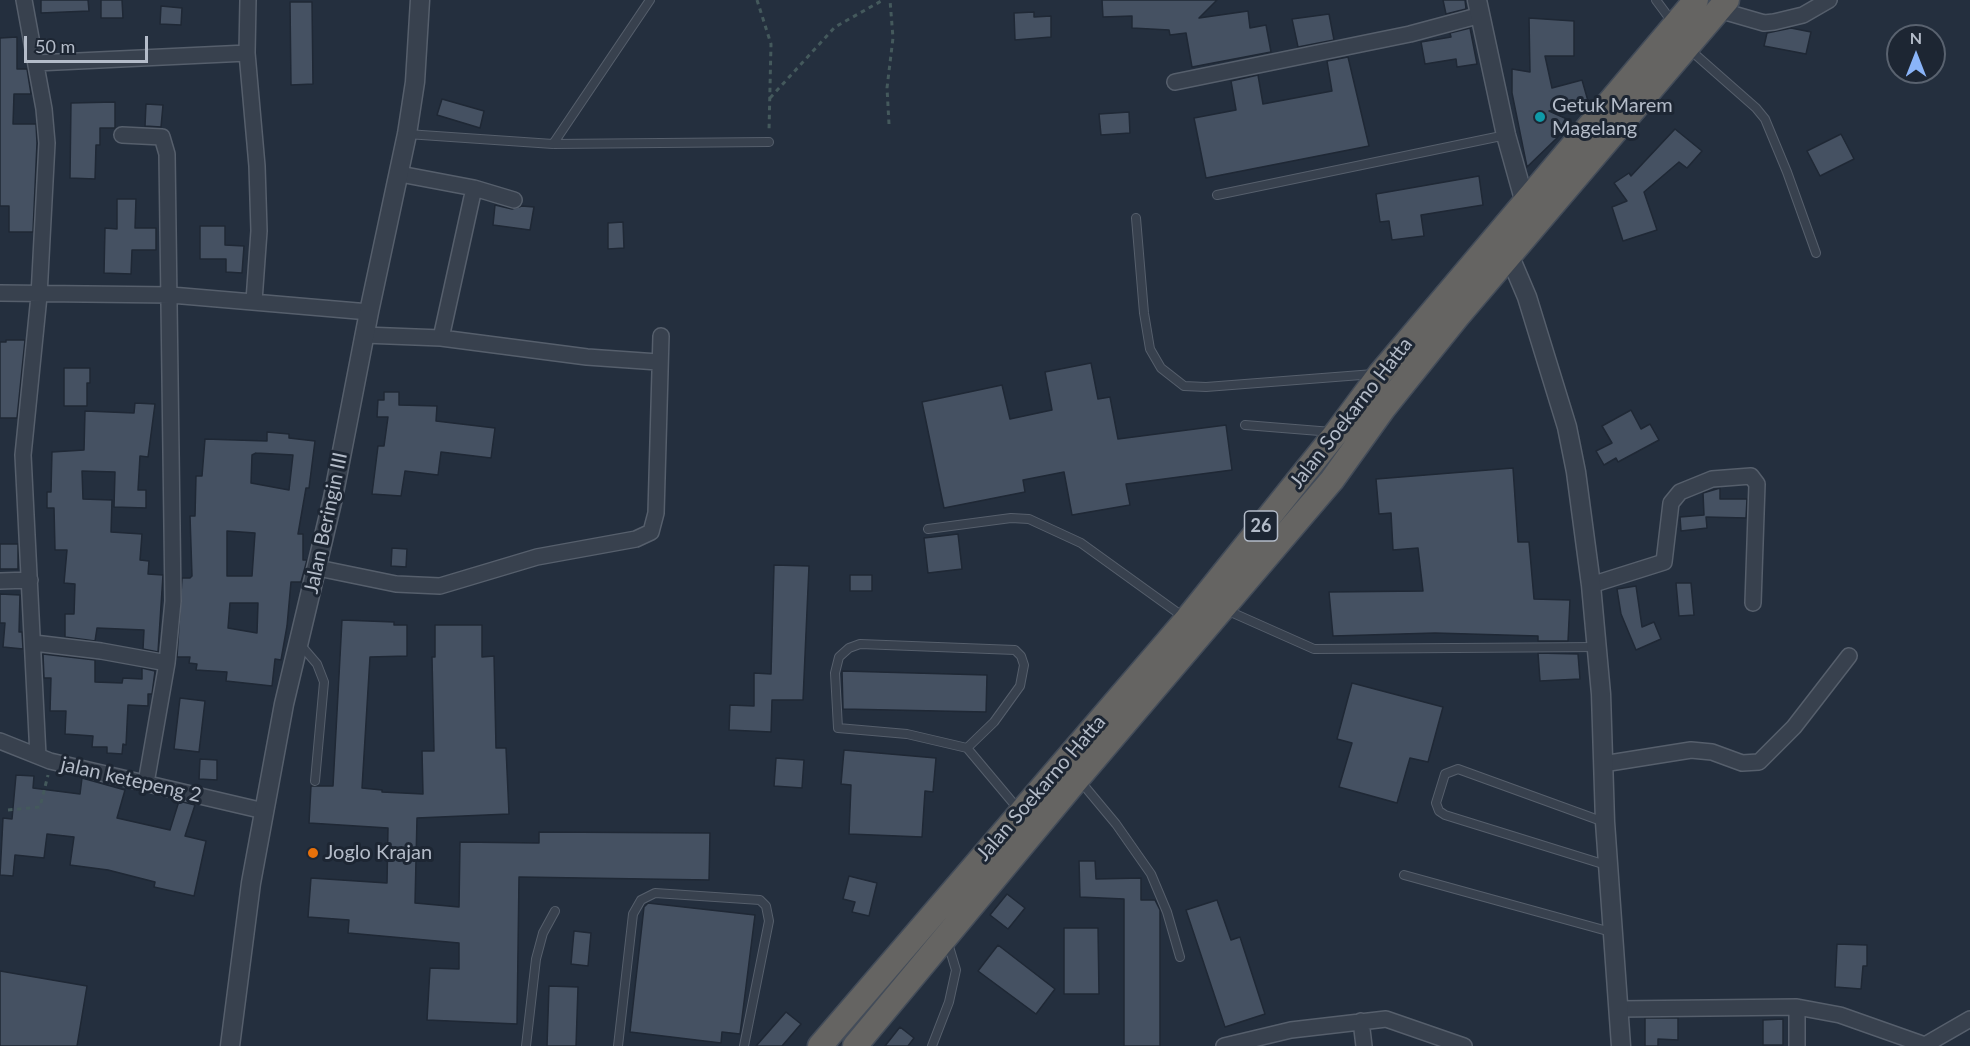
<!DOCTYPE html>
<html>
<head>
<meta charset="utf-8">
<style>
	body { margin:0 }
	#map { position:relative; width:1970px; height:1046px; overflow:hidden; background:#242f3e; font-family:Lato,sans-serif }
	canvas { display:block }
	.north { position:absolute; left:1886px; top:24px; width:60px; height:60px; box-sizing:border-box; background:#1d2633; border:2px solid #59626f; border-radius:50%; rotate:0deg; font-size:16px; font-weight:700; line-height:24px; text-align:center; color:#b4bcc9 }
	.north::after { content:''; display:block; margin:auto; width:21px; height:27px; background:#8ab4f8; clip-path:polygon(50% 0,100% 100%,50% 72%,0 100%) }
	.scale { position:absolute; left:24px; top:36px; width:124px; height:27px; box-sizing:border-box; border:3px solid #b4bcc9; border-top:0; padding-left:8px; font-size:18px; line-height:21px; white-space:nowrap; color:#b4bcc9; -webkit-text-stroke:4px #1d2633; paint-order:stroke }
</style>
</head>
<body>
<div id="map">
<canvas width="1970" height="1046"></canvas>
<div class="north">N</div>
<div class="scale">50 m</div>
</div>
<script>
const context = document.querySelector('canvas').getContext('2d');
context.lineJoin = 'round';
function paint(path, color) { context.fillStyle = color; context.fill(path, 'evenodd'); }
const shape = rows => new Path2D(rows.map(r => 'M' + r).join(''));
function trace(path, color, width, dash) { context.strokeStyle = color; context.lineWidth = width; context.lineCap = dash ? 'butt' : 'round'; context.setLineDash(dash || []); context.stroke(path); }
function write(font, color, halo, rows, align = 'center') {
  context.font = font + ' Lato,sans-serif'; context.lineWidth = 6; context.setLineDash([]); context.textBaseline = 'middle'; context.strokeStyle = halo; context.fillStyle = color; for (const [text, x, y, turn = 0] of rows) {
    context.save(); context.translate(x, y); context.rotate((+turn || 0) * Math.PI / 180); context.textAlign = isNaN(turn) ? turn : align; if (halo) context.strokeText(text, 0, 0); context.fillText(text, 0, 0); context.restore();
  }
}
const building = shape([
	[41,0,88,0,89,11,41,13,41,0],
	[101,0,122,0,123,18,101,18,101,0],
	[1102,0,1217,0,1199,18,1248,11,1250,28,1266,25,1271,52,1192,67,1186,33,1170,35,1169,30,1132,28,1132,16,1103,17,1102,0],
	[1443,0,1465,0,1466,9,1446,14,1443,0],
	[290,2,312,2,313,84,291,85,290,2],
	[161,6,182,8,181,25,160,24,161,6],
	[1034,12,1034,17,1051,16,1051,37,1015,40,1014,13,1034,12],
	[1329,14,1334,40,1298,47,1292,19,1329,14],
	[1529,18,1574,21,1574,56,1545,56,1552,88,1582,80,1588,101,1549,111,1569,120,1557,138,1527,167,1512,93,1512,69,1530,72,1529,18],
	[1470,28,1477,64,1457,67,1456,59,1425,64,1421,42,1451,37,1450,33,1470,28],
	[1791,28,1811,32,1806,54,1764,46,1767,33,1791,28],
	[17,37,17,69,27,69,31,94,14,94,13,124,36,124,37,143,33,232,9,232,9,206,0,206,0,38,17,37],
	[1348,57,1369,146,1206,178,1194,118,1236,110,1231,81,1258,75,1263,104,1332,91,1327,61,1348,57],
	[442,99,484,111,480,128,437,115,442,99],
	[115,102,115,128,100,128,100,145,96,145,95,179,70,178,71,103,115,102],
	[146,104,163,105,161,127,145,126,146,104],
	[1129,112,1130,133,1101,135,1099,114,1129,112],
	[1675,129,1702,151,1687,168,1679,162,1644,192,1657,230,1623,241,1612,207,1627,201,1614,183,1629,173,1631,176,1675,129],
	[1841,134,1854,159,1820,176,1807,151,1841,134],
	[1479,176,1483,205,1421,215,1424,236,1392,240,1389,221,1380,222,1376,194,1479,176],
	[117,199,136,199,135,228,156,228,156,250,132,250,131,274,104,273,105,228,117,229,117,199],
	[495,205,512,209,522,206,534,207,530,230,493,225,495,205],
	[623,222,624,248,608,249,608,223,623,222],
	[200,226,225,226,225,245,244,246,242,273,226,272,226,259,200,259,200,226],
	[6,340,25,340,17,418,0,418,0,342,6,342,6,340],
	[1091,363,1098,399,1110,397,1118,439,1226,425,1232,470,1126,484,1130,505,1072,515,1064,472,1023,480,1025,492,944,508,922,402,1002,385,1010,419,1052,410,1045,372,1091,363],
	[64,368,90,368,90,383,87,383,87,406,64,406,64,368],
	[384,392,399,392,399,405,437,406,436,421,495,428,491,458,441,452,438,475,405,471,401,496,372,494,378,446,384,446,388,417,377,417,378,400,384,400,384,392],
	[135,403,155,404,148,457,140,456,138,490,146,490,146,508,114,507,115,472,82,471,83,499,112,500,111,532,142,534,140,560,149,561,148,574,163,575,158,652,143,649,144,630,97,628,95,641,65,637,65,614,74,614,75,584,64,583,67,550,55,550,54,508,47,508,47,492,51,492,52,452,84,450,85,411,134,413,135,403],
	[1631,410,1641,429,1650,424,1659,440,1618,462,1616,458,1604,465,1596,451,1612,443,1602,426,1631,410],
	[267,432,289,434,289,438,315,441,309,488,306,488,298,534,303,534,303,560,307,560,301,582,291,582,287,626,281,660,275,659,272,686,226,681,227,672,196,670,197,664,189,663,190,657,177,657,182,578,190,578,192,576,190,516,195,516,196,476,202,476,205,439,267,441,267,432],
	[256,453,293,455,289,490,251,483,252,455,256,453],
	[227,531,255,533,252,576,227,576,227,531],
	[230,603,258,603,257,633,228,628,230,603],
	[1513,468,1518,542,1529,542,1534,599,1570,600,1568,641,1538,641,1538,636,1435,633,1333,636,1329,592,1423,591,1418,548,1393,550,1391,513,1379,514,1376,479,1513,468],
	[1720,488,1720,499,1747,499,1746,518,1706,517,1707,528,1681,531,1680,517,1704,515,1703,493,1720,488],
	[958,534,962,569,928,573,924,538,958,534],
	[0,544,18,544,18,569,0,569,0,544],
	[392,548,407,549,406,567,391,566,392,548],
	[774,565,809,566,803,700,772,700,771,732,729,730,730,705,754,706,754,673,771,674,774,565],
	[850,575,872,575,872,591,850,591,850,575],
	[1676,583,1691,583,1694,615,1679,616,1676,583],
	[1636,586,1642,627,1654,622,1661,639,1636,650,1621,614,1617,589,1636,586],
	[0,594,20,595,19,632,22,632,23,649,3,647,5,623,0,623,0,594],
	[342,620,394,622,394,625,407,625,407,656,370,657,362,788,382,790,382,792,423,794,422,751,434,751,432,657,435,657,435,625,482,625,482,657,494,656,496,748,506,748,509,814,417,818,415,903,459,907,460,842,539,843,539,832,710,833,709,880,519,877,517,1024,427,1020,430,968,459,969,459,943,348,933,349,920,308,917,311,878,387,883,388,828,309,823,311,786,333,786,342,620],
	[1538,653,1578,654,1580,679,1540,681,1538,653],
	[43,654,95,660,95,682,122,683,123,678,142,679,142,668,155,671,152,694,148,694,148,706,128,705,126,745,123,744,122,754,107,753,107,747,92,747,93,736,65,734,66,711,50,711,51,678,44,678,43,654],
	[842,671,987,675,986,712,843,709,842,671],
	[1352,683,1443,707,1428,762,1410,758,1397,803,1339,787,1352,743,1337,739,1352,683],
	[180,698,205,701,199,752,174,749,180,698],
	[844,750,936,758,933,792,925,791,922,837,849,834,851,785,841,784,844,750],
	[776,758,804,760,802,788,774,786,776,758],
	[200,759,217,760,217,780,199,779,200,759],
	[16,775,34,776,33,788,80,794,82,778,125,790,117,818,170,830,179,801,195,805,185,836,206,841,194,896,154,887,155,882,108,870,70,865,74,837,47,834,44,858,15,855,13,876,0,875,3,818,12,819,16,775],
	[1079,861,1095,861,1096,879,1141,878,1141,900,1155,900,1160,910,1160,1046,1124,1046,1124,899,1080,897,1079,861],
	[849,876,877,883,869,916,852,912,855,902,843,899,849,876],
	[1007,894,1025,908,1008,929,990,915,1007,894],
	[1217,900,1231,940,1240,937,1265,1014,1225,1027,1186,910,1217,900],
	[648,903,755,915,740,1034,722,1032,721,1043,630,1032,644,907,648,903],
	[1064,928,1098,928,1099,994,1064,994,1064,928],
	[574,931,591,933,588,966,571,964,574,931],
	[1837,944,1867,945,1867,966,1863,966,1861,989,1835,987,1837,944],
	[998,945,1055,989,1036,1014,978,971,998,945],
	[0,971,87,986,77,1046,0,1046,0,971],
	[549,986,578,987,576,1046,547,1046,549,986],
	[786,1012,801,1024,782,1046,756,1046,786,1012],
	[1645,1018,1678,1018,1678,1040,1658,1039,1658,1046,1645,1046,1645,1018],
	[1783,1019,1783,1045,1763,1045,1763,1020,1783,1019],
	[900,1027,914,1038,908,1046,885,1046,900,1027]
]);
const path = shape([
	[757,0,771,44,769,131],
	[770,98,835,27,883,0],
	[889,124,887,88,893,38,890,0],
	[8,810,40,807,48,775]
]);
const service = shape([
	[1656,0,1673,23],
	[1689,49,1756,108,1765,119,1787,172,1816,253],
	[407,134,553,144,769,142],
	[553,144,650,0],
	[1217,195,1506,135],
	[1136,218,1144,313,1150,349,1161,368,1184,386,1206,387,1374,374],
	[1245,425,1332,432],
	[928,529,1011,518,1029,519,1081,543,1185,618],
	[1224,609,1314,649,1597,647],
	[299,643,317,664,324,682,315,781],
	[967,748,994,722,1020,686,1024,665,1021,656,1015,650,860,644,849,648,839,657,835,673,838,728,907,734,967,748,1019,810],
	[1081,782,1116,824,1151,874,1167,912,1180,957],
	[1604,822,1458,769,1445,774,1436,803,1439,811,1445,815,1606,865],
	[1404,875,1611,932],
	[526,1046,536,959,543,933,555,911],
	[618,1046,633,914,641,900,655,893,760,900,766,906,769,921,744,1046],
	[932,1046,949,1002,956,970,947,940]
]);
const minor = shape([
	[24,0,44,109,47,143,39,296,23,455,38,756],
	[1719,10,1764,23,1774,22,1803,15,1829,0],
	[247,53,248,0],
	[36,63,247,53,257,166,259,231,254,301],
	[1175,82,1410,34,1481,15],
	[122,135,162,137,167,154,173,601,167,663,146,783],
	[400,174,474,188,441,338],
	[474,188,514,200],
	[0,293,171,295,369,312],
	[364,335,441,338,587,357,658,362],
	[318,568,396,584,440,586,537,557,636,539,651,532,656,513,661,336],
	[0,581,30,580],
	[1591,585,1664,562,1671,503,1680,492,1712,479,1751,476,1757,484,1753,603],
	[34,643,101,651,167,663],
	[0,741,50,761,264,811],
	[1603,764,1691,750,1712,752,1742,763,1759,762,1794,727,1849,656],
	[1797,1007,1797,1046],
	[1619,1009,1797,1007,1840,1015,1925,1045,1970,1019],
	[1361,1021,1364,1046],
	[1224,1046,1291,1030,1386,1019,1464,1046]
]);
const tertiary = shape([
	[1477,0,1506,135,1525,203],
	[1510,257,1527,297,1567,427,1576,472,1591,585,1601,694,1605,822,1621,1046],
	[230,1046,251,883,284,704,333,498,369,312,407,134,415,82,420,0]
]);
const trunk = shape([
	[820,1046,1187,619,1337,432,1380,374,1696,0],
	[855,1046,1078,778,1332,480,1383,409,1457,317,1727,0]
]);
const markers = [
	[1540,117,6,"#0f9aa8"],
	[313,853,6,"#e8710a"]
];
const shields = [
	[1261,526,33]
];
const shieldNames = [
	["26",1261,526]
];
const poiNames = [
	["Getuk Marem",1552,106],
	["Magelang",1552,129],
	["Joglo Krajan",325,853]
];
const streetNames = [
	["Jalan Soekarno Hatta",1351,413,-52],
	["Jalan Beringin III",326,523,-78],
	["jalan ketepeng 2",131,780,13],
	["Jalan Soekarno Hatta",1041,788,-49]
];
paint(building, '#455162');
trace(building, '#1f2835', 1.5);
trace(service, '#565f6c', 10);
trace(minor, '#565f6c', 18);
trace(tertiary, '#565f6c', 21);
trace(trunk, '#434c59', 27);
trace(path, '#44595c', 3, [4.5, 4.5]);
trace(service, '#38414e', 8);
trace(minor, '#38414e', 15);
trace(tertiary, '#38414e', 18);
trace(trunk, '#656462', 24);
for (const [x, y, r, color] of markers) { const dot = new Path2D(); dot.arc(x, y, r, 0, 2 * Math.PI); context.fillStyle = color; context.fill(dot); trace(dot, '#1d2633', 2); }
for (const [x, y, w] of shields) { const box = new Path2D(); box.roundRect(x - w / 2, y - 15, w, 30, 4.5); context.fillStyle = '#1d2633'; context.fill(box); trace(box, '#b4bcc9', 1.5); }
write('bold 18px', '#b4bcc9', null, shieldNames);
write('20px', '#b4bcc9', '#1d2633', poiNames, 'left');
write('20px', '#b4bcc9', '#1d2633', streetNames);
</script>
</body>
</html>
